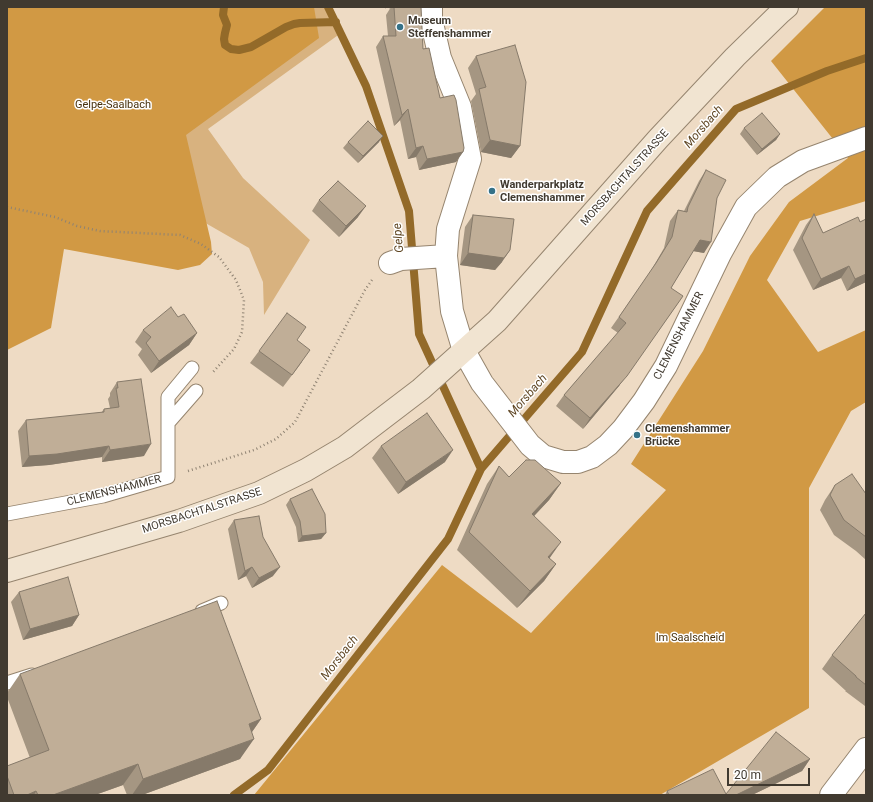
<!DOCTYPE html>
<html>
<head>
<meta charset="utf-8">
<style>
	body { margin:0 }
	#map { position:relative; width:873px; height:802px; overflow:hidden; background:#eedbc4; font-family:Roboto,sans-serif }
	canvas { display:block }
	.frame { position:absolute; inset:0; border:8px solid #413a30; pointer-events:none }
	.scale { position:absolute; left:727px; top:768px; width:83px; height:18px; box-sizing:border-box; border:2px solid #413a30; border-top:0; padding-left:5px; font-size:12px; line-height:14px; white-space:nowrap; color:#413a30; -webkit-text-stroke:3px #fff; paint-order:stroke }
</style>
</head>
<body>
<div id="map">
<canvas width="873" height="802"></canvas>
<div class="frame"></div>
<div class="scale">20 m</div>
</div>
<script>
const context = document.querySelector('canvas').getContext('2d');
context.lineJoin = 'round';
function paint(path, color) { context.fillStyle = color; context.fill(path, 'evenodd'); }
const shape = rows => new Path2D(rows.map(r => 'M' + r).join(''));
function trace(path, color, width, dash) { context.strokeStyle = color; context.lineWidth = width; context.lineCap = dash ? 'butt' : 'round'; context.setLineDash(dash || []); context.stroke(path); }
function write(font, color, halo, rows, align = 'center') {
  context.font = font + ' Roboto,sans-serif'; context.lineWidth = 3; context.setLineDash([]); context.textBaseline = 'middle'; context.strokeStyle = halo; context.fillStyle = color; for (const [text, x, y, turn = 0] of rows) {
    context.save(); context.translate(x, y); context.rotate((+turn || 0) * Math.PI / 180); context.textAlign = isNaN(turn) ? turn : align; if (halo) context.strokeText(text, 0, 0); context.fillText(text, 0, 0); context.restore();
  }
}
const green = shape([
	[7,7,328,7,341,33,208,129,243,178,310,240,264,315,263,282,249,248,195,217]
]);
const forest = shape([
	[7,7,314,7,319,38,186,135,211,242,212,254,200,265,178,270,64,249,51,328,7,350],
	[825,7,866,7,866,201,800,221,767,280,818,352,866,330,866,402,851,411,809,488,809,708,660,795,254,795,442,565,531,633,666,490,631,464,703,351,750,256,789,202,848,158,771,61]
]);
const stream = shape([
	[224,7,223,15,227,25,225,33,224,39,225,45,231,49,239,50,251,47,286,27,294,24,300,23,336,22],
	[328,7,366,86,409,211,419,334,481,469],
	[234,795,268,770,448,539,481,469,582,352,647,211,736,109,827,71,866,58]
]);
const path = shape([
	[385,7,393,7],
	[7,207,55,217,77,226,100,231,180,235,201,244,219,257,236,280,244,300,242,332,234,349,213,372],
	[188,471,254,450,276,439,295,422,365,290,372,280]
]);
const service = shape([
	[168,423,196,391],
	[7,514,103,496,168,477,168,397,192,368],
	[202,611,221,603],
	[7,683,32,675]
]);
const minor = shape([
	[431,7,431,19,440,58,460,107,470,159,448,229,446,256,452,311,464,351,482,383,530,445,543,456,563,462,578,462,592,457,608,445,623,429,644,401,666,366,720,254,746,207,777,177,803,161,866,138],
	[390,263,401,259,446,256],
	[831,795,866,749]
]);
const secondary = shape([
	[7,571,179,521,259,493,306,470,345,447,421,389,497,321,658,139,735,57,780,13,787,7]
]);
const wall = shape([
	[391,7,421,7,423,49,440,98,463,152,456,162,419,170,416,157,408,159,400,120,394,126,376,47,383,36,388,36,386,15],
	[476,56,520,146,511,158,481,152,471,101,476,94,468,68],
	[744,128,780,134,776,140,757,155,740,134],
	[348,142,379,142,358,163,343,148],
	[706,170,717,198,704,253,693,251,671,288,619,386,583,429,556,406,564,395,618,333,611,328,649,274,664,248,670,221,678,210,684,211,699,181],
	[319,200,358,217,339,237,312,211],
	[814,214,823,233,860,222,866,219,866,282,847,291,841,278,813,290,793,250,806,225],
	[473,215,502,262,495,270,460,265,465,227],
	[178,317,197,333,189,345,151,373,138,355,142,349,135,342,143,330],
	[297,340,302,362,283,387,250,363,259,351],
	[117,382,144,456,102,462,102,457,49,465,22,467,18,431,26,420,101,413,104,409,110,408,108,399,110,396,110,393],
	[381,446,445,462,398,494,372,458],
	[499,466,509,477,561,483,549,500,534,516,550,559,556,564,544,581,517,608,457,550,487,484],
	[835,485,866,494,866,560,856,551,834,535,820,510,825,500],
	[290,499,326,533,321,539,298,542,296,527,286,505],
	[234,520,263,537,273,576,252,588,246,576,238,580,228,529],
	[19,592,79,615,72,626,23,640,11,602],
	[866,613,866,704,865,706,845,691,846,691,822,669,832,655],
	[20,674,261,719,252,732,240,759,142,795,127,795,123,785,95,795,7,795,7,766,30,758,7,697,7,693],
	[810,759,802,771,752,795,665,795,667,791,726,794]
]);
const shadedWall = shape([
	[408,109,400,120,394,126,402,115],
	[780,134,776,140,757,155,762,149],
	[383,136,379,142,358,163,363,156],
	[490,140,520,146,511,158,481,152],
	[423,146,416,157,408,159,416,148],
	[463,152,456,162,419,170,427,159],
	[366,206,358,217,339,237,346,226],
	[700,240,711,242,704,253,693,251],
	[510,250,502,262,495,270,460,265,468,253],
	[849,266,841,278,813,290,821,279],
	[866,274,866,282,847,291,855,279],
	[683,296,619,386,583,429,590,418],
	[197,333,189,345,151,373,159,361],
	[151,444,144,456,102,462,110,450],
	[109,446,102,457,49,465,22,467,29,456],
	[453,450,445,462,398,494,406,482],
	[561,483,549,500,520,531,532,514],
	[326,533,321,539,298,542,302,536],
	[561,542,549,559,548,557],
	[556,564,544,581,517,608,530,591],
	[252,567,246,576,238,580,245,571],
	[280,567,273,576,252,588,259,578],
	[79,615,72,626,23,640,30,629],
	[261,719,247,739,249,724],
	[254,739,240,759,142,795,132,795,143,779],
	[810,759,802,771,752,795,736,795],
	[138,764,123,785,95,795,53,795],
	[36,791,34,795,27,795]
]);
const building = shape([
	[394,7,421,7,423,49,429,48,440,98,454,95,456,100,464,148,463,152,427,159,423,146,416,148,408,109,402,115,383,36,396,36,394,7],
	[515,45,526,82,520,146,490,140,479,89,486,87,476,56,515,45],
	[762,113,780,134,762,149,744,128,762,113],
	[368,121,383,136,363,156,348,142,368,121],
	[706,170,726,180,717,198,711,242,700,240,671,288,683,296,627,376,590,418,564,395,626,323,619,317,656,263,672,237,678,210,687,212,688,207,706,170],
	[338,181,366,206,346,226,319,200,338,181],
	[814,214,823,233,858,217,860,222,866,219,866,274,855,279,849,266,821,279,802,238,814,214],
	[473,215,514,219,510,250,504,258,468,253,473,215],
	[171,307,178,317,184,314,197,333,159,361,146,343,151,337,143,330,171,307],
	[287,313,306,327,297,340,310,350,292,375,259,351,287,313],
	[141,379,151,444,110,450,109,446,57,454,29,456,26,420,104,412,104,409,119,407,116,388,118,388,117,382,141,379],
	[427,413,453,450,406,482,381,446,427,413],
	[526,460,535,460,561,483,532,514,561,542,548,557,556,564,530,591,469,532,499,466,509,477,526,460],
	[852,474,866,494,866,537,844,520,830,495,835,485,852,474],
	[312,489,325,514,326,533,302,536,300,521,290,499,312,489],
	[259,516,263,537,280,567,259,578,252,567,245,571,234,520,259,516],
	[68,577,79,615,30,629,19,592,68,577],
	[217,601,261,719,249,724,254,739,143,779,138,764,53,795,38,795,36,791,27,795,14,795,7,776,7,766,49,750,20,674,217,601],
	[866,613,866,685,856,677,856,676,832,655,866,613],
	[776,732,810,759,736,795,669,795,667,791,713,769,726,794,776,732]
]);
const markers = [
	[400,27,4,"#357288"],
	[492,191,4,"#357288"],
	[637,435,4,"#357288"]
];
const poiNames = [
	["Museum",408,21],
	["Steffenshammer",408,34],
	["Wanderparkplatz",500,185],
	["Clemenshammer",500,198],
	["Clemenshammer",645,429],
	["Brücke",645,442]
];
const parkNames = [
	["Gelpe-Saalbach",113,105],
	["Im Saalscheid",690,638]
];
const streetNames = [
	["MORSBACHTALSTRASSE",625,178,-48],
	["CLEMENSHAMMER",679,336,-63],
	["CLEMENSHAMMER",114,491,-14],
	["MORSBACHTALSTRASSE",202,511,-18]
];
const waterNames = [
	["Morsbach",704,127,-49],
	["Gelpe",399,238,-95],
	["Morsbach",528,396,-49],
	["Morsbach",340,658,-52]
];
paint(green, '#d8b27f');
paint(forest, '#d19944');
trace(stream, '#936a29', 8);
trace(service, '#96856f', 15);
trace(minor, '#96856f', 24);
trace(secondary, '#96856f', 24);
trace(path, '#8f8373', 2.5, [1, 3]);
trace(service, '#fff', 13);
trace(minor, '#fff', 22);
trace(secondary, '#f1e4d1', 22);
paint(wall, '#a59682');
paint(shadedWall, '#867a6a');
paint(building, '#c0ae97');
trace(building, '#867a6a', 1);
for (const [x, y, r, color] of markers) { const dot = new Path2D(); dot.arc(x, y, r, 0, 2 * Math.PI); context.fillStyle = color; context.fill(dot); trace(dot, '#fff', 1.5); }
write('bold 11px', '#413a30', '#fff', poiNames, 'left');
write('11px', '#48310c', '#fff', parkNames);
write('11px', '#413a30', '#fff', streetNames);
write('italic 12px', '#604724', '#fff', waterNames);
</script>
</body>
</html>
